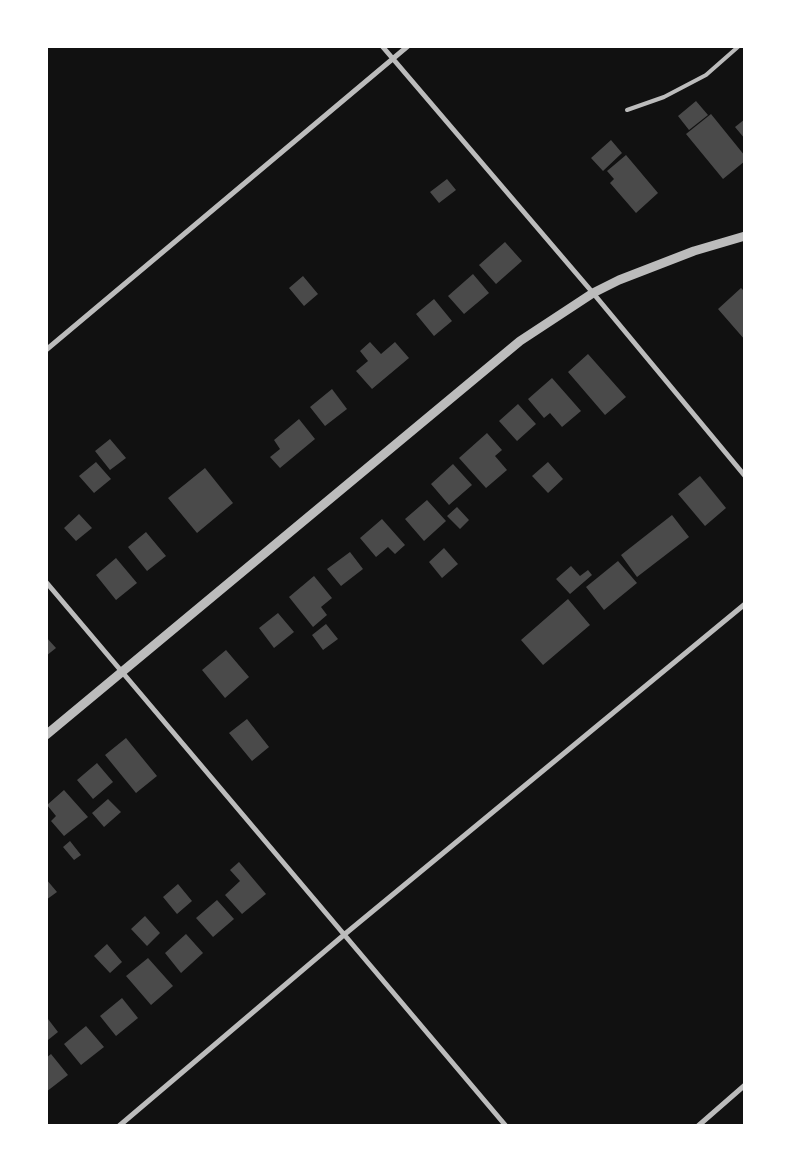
<!DOCTYPE html>
<html>
<head>
<meta charset="utf-8">
<style>
	body { margin:0 }
	#map { position:relative; width:791px; height:1172px; overflow:hidden; background:#111; font-family:Helvetica,sans-serif }
	canvas { display:block }
	.frame { position:absolute; inset:0; border:48px solid #fff; pointer-events:none }
</style>
</head>
<body>
<div id="map">
<canvas width="791" height="1172"></canvas>
<div class="frame"></div>
</div>
<script>
const context = document.querySelector('canvas').getContext('2d');
context.lineJoin = 'round';
function paint(path, color) { context.fillStyle = color; context.fill(path, 'evenodd'); }
const shape = rows => new Path2D(rows.map(r => 'M' + r).join(''));
function trace(path, color, width, dash) { context.strokeStyle = color; context.lineWidth = width; context.lineCap = dash ? 'butt' : 'round'; context.setLineDash(dash || []); context.stroke(path); }
const building = shape([
	[696,101,708,115,689,130,678,116],
	[711,114,745,156,745,161,723,179,686,134],
	[745,119,745,139,735,127],
	[611,140,622,153,603,171,591,158],
	[626,155,658,193,636,213,610,183,614,179,607,171],
	[447,179,456,190,439,203,430,192],
	[505,242,522,261,496,284,479,265],
	[473,274,489,293,464,314,448,296],
	[303,276,318,294,304,306,289,288],
	[741,288,745,292,745,340,718,309],
	[434,299,452,321,434,336,416,314],
	[370,342,381,354,395,342,409,358,372,389,356,371,368,361,360,351],
	[588,354,626,397,605,415,568,372],
	[552,378,581,411,562,427,550,413,544,418,528,399],
	[332,389,347,409,325,426,310,407],
	[518,404,536,424,517,441,499,421],
	[299,419,315,439,280,468,270,457,280,449,274,440],
	[487,433,502,450,495,456,507,470,486,488,459,458],
	[110,439,126,458,110,470,95,451],
	[96,462,111,479,94,493,79,476],
	[548,462,563,479,548,493,532,476],
	[453,464,472,485,449,505,431,484],
	[205,468,233,503,197,533,168,498],
	[700,476,726,508,705,526,678,494],
	[427,500,446,521,424,541,405,519],
	[457,507,469,520,460,529,447,516],
	[79,514,92,528,76,541,64,528],
	[672,515,689,537,637,577,621,555],
	[382,519,405,545,395,554,388,547,376,557,360,538],
	[146,532,166,556,147,571,128,547],
	[444,548,458,564,442,578,429,562],
	[350,552,363,569,341,586,327,569],
	[116,558,137,583,116,600,96,575],
	[618,561,637,583,604,610,586,587],
	[571,566,580,576,588,570,592,575,570,594,556,579],
	[314,576,332,598,321,607,327,615,313,627,289,597],
	[568,599,590,625,543,665,521,640],
	[278,613,294,632,274,648,259,628],
	[326,624,338,639,323,650,312,635],
	[46,637,56,648,46,656],
	[226,650,249,677,225,698,202,670],
	[247,719,269,747,252,761,229,733],
	[126,738,157,776,136,793,105,755],
	[97,763,113,782,93,799,77,780],
	[64,790,88,817,64,836,51,821,56,816,47,805],
	[108,799,121,812,104,827,92,813],
	[70,841,81,855,74,860,63,847],
	[239,862,266,894,242,914,225,895,240,881,230,870],
	[46,879,57,892,46,900],
	[178,884,192,901,177,914,163,897],
	[217,900,234,919,213,937,196,918],
	[145,916,160,933,147,946,131,929],
	[186,934,203,953,181,973,165,953],
	[107,944,122,962,110,973,94,956],
	[148,958,173,986,151,1005,126,976],
	[122,998,138,1018,116,1036,100,1016],
	[48,1019,58,1032,48,1040,46,1037],
	[86,1026,104,1047,81,1065,64,1044],
	[51,1054,68,1075,46,1092,46,1058]
]);
const service = shape([
	[627,110,664,97,706,75,739,46]
]);
const minor = shape([
	[382,46,593,293,745,476],
	[46,350,408,46],
	[46,582,506,1126],
	[119,1126,345,934,745,604],
	[698,1126,745,1085]
]);
const tertiary = shape([
	[46,735,520,341,593,293,619,280,694,251,745,236]
]);
paint(building, '#4a4a4a');
trace(service, '#bcbcbc', 4);
trace(minor, '#bcbcbc', 5);
trace(tertiary, '#bcbcbc', 9);
</script>
</body>
</html>
